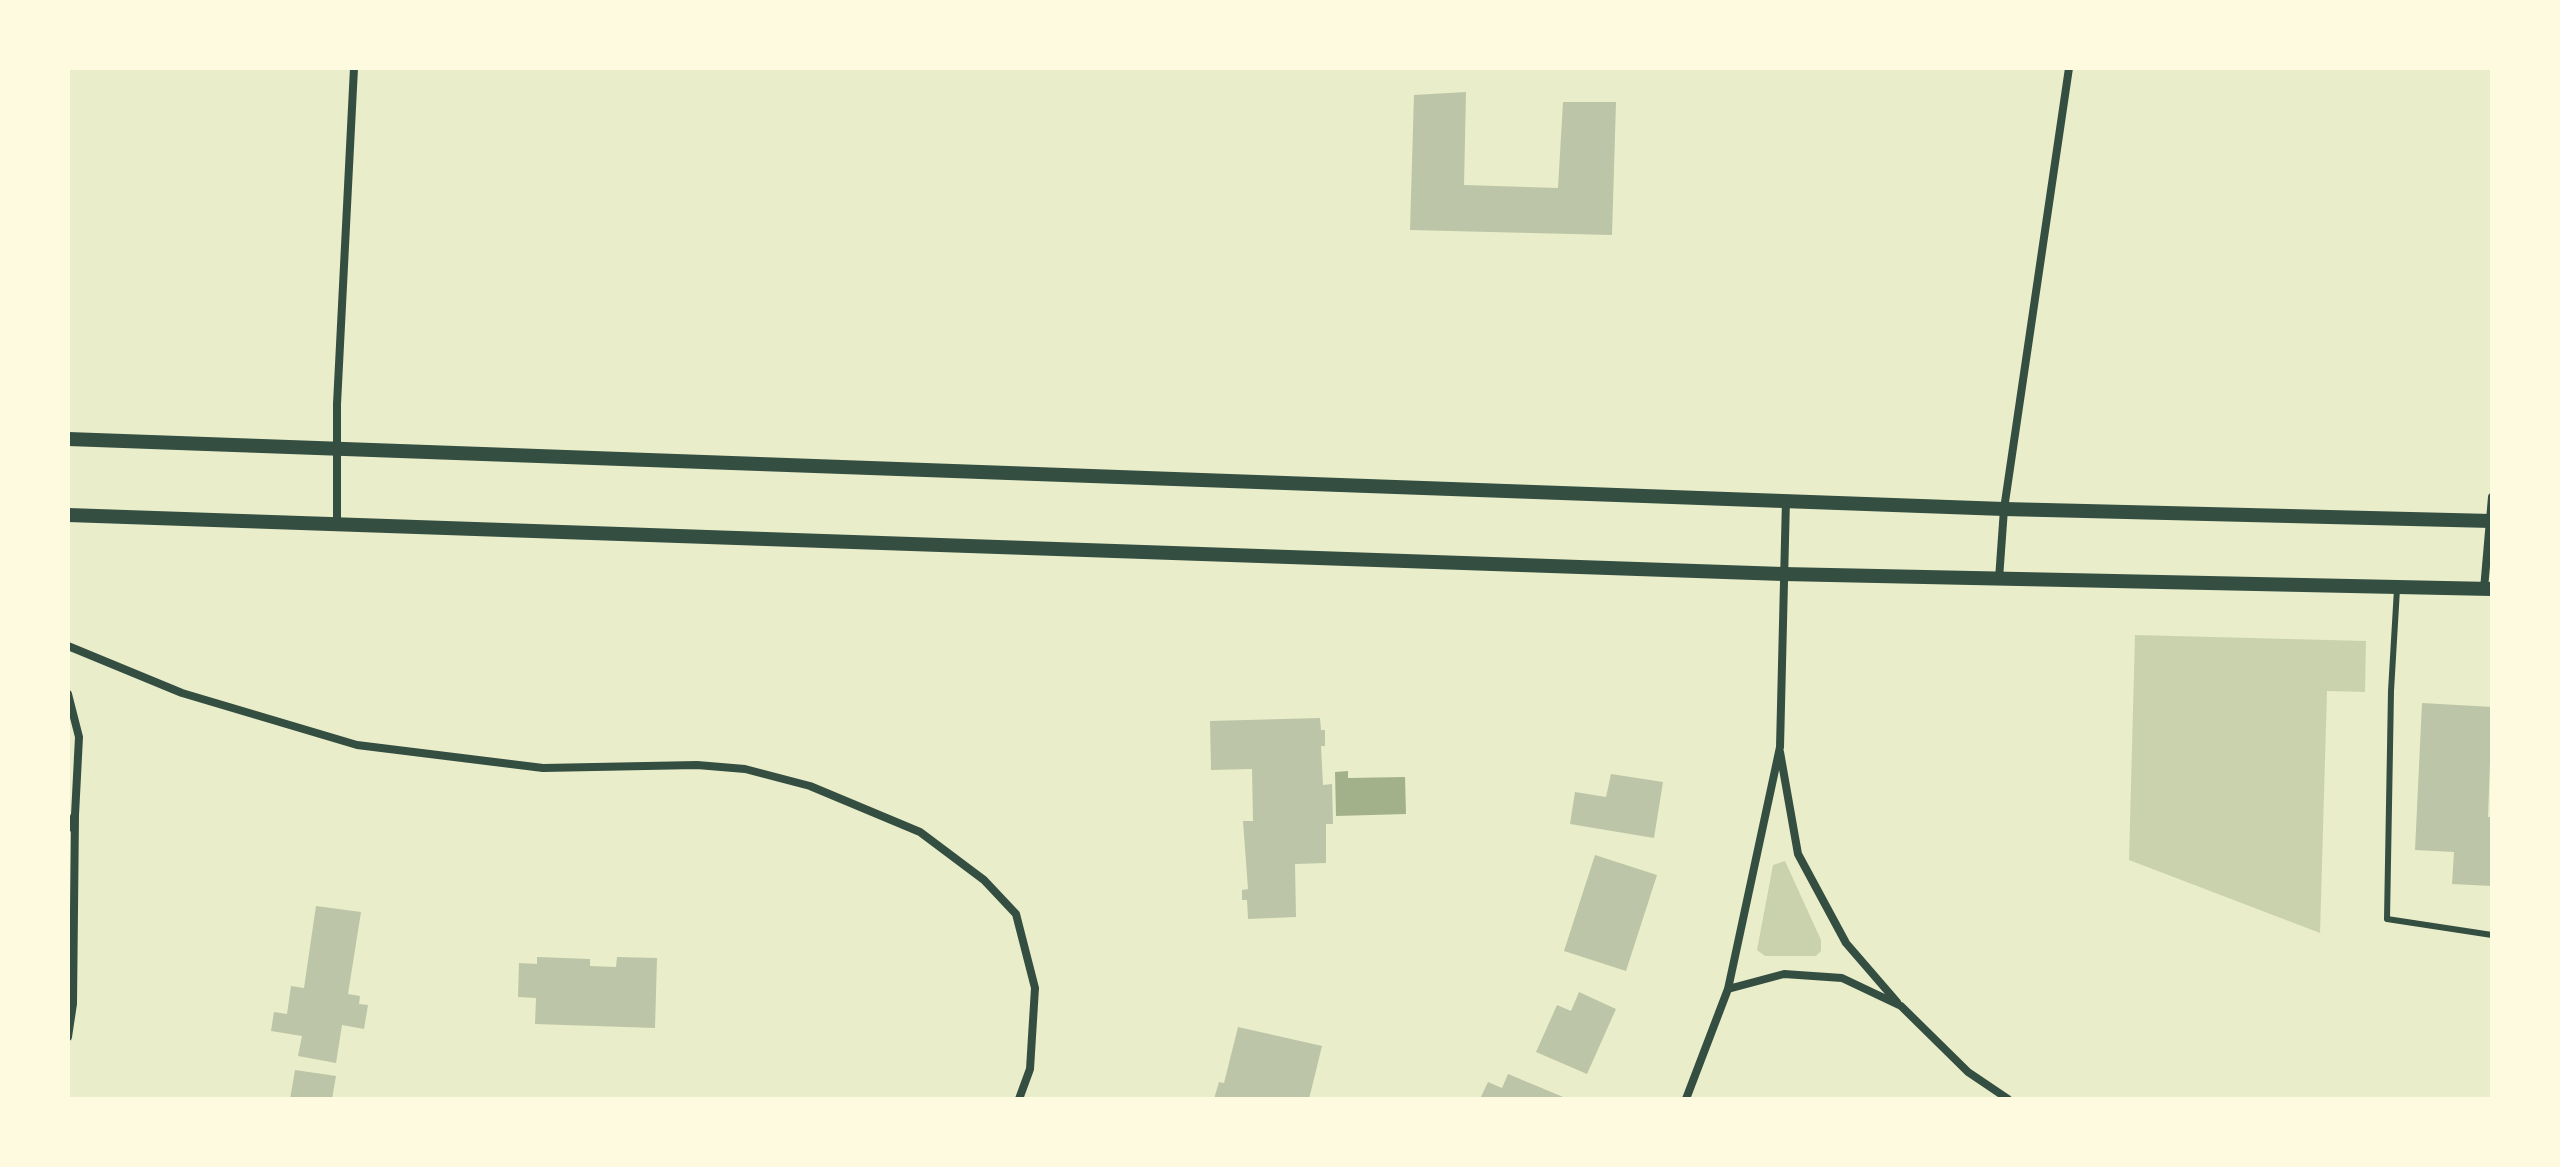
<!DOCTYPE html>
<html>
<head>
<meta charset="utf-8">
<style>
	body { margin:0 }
	#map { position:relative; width:2560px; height:1167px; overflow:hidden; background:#e9edc9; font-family:"DejaVu Sans",sans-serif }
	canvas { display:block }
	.frame { position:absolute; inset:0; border:70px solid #fefae0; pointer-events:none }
</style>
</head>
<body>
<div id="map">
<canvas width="2560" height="1167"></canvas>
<div class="frame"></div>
</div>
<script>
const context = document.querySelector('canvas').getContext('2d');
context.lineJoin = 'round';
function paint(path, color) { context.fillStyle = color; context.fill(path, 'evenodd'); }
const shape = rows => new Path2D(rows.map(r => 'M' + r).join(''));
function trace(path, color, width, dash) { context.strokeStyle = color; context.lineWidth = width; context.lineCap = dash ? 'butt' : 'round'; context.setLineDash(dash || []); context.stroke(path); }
const green = shape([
	[2135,635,2366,641,2365,692,2327,691,2320,933,2129,860],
	[1785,861,1821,940,1821,951,1816,956,1765,956,1757,950,1773,865]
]);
const water = shape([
	[1348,771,1348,778,1405,777,1406,814,1336,816,1335,772]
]);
const building = shape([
	[1466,92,1464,185,1558,188,1563,102,1616,102,1612,235,1410,230,1414,95],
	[2422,703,2492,707,2488,817,2492,817,2492,886,2452,884,2454,852,2415,850],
	[1320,718,1321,730,1325,730,1325,746,1321,746,1323,785,1332,784,1333,824,1326,824,1326,863,1295,864,1296,917,1248,919,1247,900,1242,900,1242,890,1248,889,1243,821,1253,821,1252,769,1211,770,1210,721],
	[1611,774,1663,782,1654,838,1570,824,1575,792,1606,797],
	[1595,855,1657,875,1626,971,1564,951],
	[316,906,361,912,348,994,360,996,359,1004,368,1005,364,1029,342,1025,336,1063,298,1056,302,1036,271,1031,274,1012,287,1014,291,986,304,988],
	[537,957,590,959,590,966,616,967,617,957,657,958,655,1028,535,1024,536,998,518,997,519,963,537,964],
	[1579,992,1616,1009,1587,1074,1536,1052,1557,1005,1571,1011],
	[1238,1027,1322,1046,1309,1099,1214,1099,1219,1082,1224,1083],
	[295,1070,336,1076,332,1099,290,1099],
	[1508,1074,1568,1099,1480,1099,1488,1082,1502,1088]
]);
const service = shape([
	[2397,589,2391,691,2387,919,2492,935]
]);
const minor = shape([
	[337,526,337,404,354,68],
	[1999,579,2004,509,2069,68],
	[2484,589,2492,497],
	[68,646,182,693,357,745,543,768,697,765,745,769,810,786,920,832,984,880,1016,914,1035,988,1030,1069,1019,1099],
	[68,694,79,737,75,815,68,828],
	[1780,752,1798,854,1846,943,1897,1002],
	[1728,989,1784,974,1842,978,1901,1006,1968,1072,2008,1099],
	[68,1037,73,1004,75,815],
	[1686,1099,1728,989,1780,747,1786,499]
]);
const tertiary = shape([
	[68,439,2004,509,2492,521],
	[68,515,1783,574,2492,589]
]);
paint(green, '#cad2ad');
paint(water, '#a3b18a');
paint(building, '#bcc5a7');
trace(service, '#344e41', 6);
trace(minor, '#344e41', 8);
trace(tertiary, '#344e41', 14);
</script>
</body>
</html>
